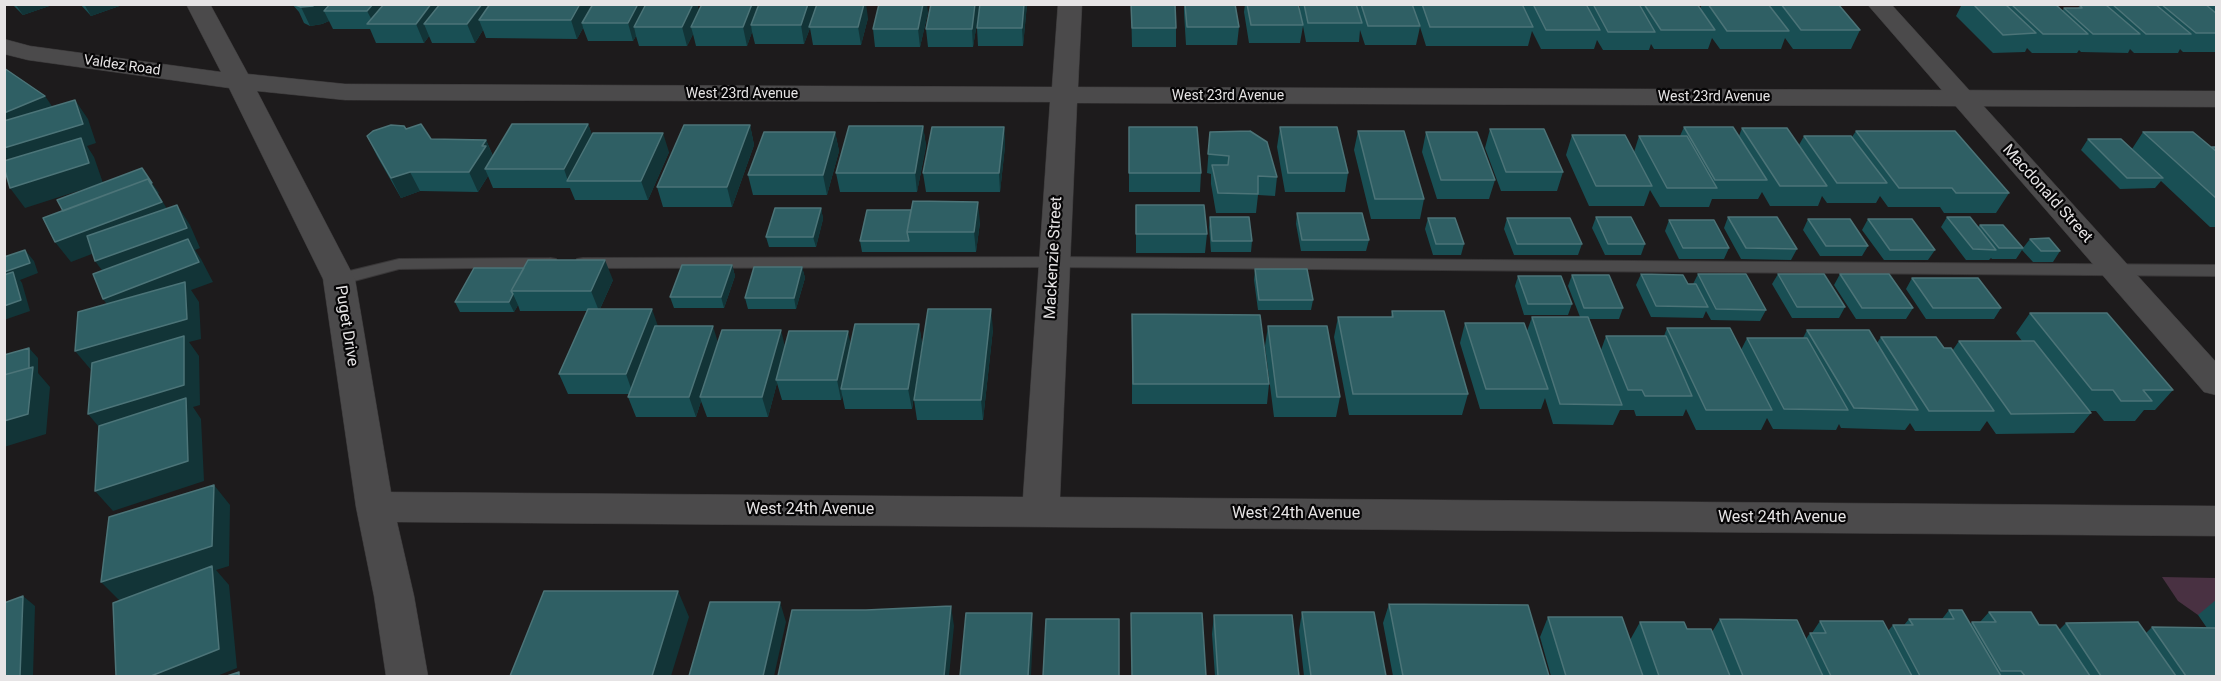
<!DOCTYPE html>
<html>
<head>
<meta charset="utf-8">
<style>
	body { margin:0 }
	#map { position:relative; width:2221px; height:681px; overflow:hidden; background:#1d1b1c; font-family:Roboto,sans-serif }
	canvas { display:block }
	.frame { position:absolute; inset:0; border:6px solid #e6e4e5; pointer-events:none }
</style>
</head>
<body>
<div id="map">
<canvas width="2221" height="681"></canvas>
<div class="frame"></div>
</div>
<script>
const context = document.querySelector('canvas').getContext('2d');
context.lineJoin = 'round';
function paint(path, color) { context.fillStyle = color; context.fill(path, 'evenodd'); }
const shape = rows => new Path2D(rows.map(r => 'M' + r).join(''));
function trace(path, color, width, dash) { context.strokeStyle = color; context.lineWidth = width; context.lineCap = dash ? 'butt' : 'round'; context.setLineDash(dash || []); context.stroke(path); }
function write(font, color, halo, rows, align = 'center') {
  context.font = font + ' Roboto,sans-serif'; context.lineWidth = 4.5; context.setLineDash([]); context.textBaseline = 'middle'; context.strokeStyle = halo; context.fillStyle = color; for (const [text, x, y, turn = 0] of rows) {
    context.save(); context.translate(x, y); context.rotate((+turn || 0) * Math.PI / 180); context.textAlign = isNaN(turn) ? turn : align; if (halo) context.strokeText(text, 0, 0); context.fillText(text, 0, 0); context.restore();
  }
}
const green = shape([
	[2162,577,2216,578,2216,616,2198,615,2178,601]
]);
const service = shape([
	[1053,257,2216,265,2216,276,1053,267,583,268,577,267,575,263,577,259,583,258,1053,257],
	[550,258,556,259,558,263,556,267,399,269,339,285,333,283,330,279,333,275,399,259,550,258]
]);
const minor = shape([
	[186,4,210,4,248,74,345,84,1052,87,1058,4,1082,4,1078,87,2216,91,2216,107,1077,103,1060,497,2216,506,2216,536,397,522,414,596,428,676,386,676,374,596,356,507,323,279,229,88,28,60,4,54,4,39,30,46,221,72,186,4],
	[257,91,345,100,1050,102,1023,497,391,492,355,279,257,91]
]);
const tertiary = shape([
	[1867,4,1891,4,2216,362,2216,395,2204,392,1867,4]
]);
const wall = shape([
	[12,4,55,4,23,15],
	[80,4,125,4,91,16],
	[292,4,697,4,699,11,702,4,756,4,757,9,816,8,868,18,861,45,813,45,810,28,804,44,755,44,752,32,747,46,696,46,693,34,687,46,639,46,636,36,633,41,588,41,583,28,577,39,486,38,483,30,475,43,432,43,429,36,424,43,376,43,370,29,333,29,329,21,322,24,310,26,304,23,299,12],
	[931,4,980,4,973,47,928,47,926,29],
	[980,4,1027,4,1023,46,978,46,977,28],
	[1131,4,1176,28,1176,47,1132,47],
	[1184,4,1235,4,1239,27,1237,45,1186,45,1184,13],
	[1245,4,1298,4,1300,11,1300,4,1356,4,1356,6,1357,4,1412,4,1412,6,1413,4,1522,4,1522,6,1523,4,1697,4,1700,9,1702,4,1768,4,1770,7,1771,4,1838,4,1860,30,1851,49,1793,49,1785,38,1781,49,1720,49,1712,38,1708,49,1654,49,1651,44,1649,50,1603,50,1597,40,1594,49,1541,49,1532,31,1528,46,1426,46,1420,27,1416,45,1365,45,1360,30,1359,42,1306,42,1303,26,1300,43,1249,43,1244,12],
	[1962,4,2055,4,2062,11,2064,8,2078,8,2080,5,2091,4,2217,4,2217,52,2183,52,2180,49,2178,53,2134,53,2130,49,2128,53,2081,52,2079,50,2077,53,2032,53,2027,48,2025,52,1993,53,1956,16],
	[928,12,920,47,875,47,873,29],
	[588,124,592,135,669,152,648,200,575,200,570,188,493,188,488,176,478,192,420,191,401,198,377,156,367,136,406,129,431,139,486,140,493,156],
	[750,125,754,145,732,207,663,207,657,187],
	[923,126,926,146,917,192,840,192,836,173],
	[1004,127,1005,146,1000,192,926,192,923,173],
	[1129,127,1201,173,1200,192,1129,192],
	[1280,127,1348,173,1345,192,1285,192,1277,147],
	[1684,127,1739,136,1742,128,1799,145,1804,136,1852,137,1856,131,2009,193,1996,213,1944,213,1940,207,1888,207,1880,196,1876,203,1827,203,1822,196,1818,206,1770,206,1762,192,1758,199,1712,199,1709,207,1660,207,1650,190,1644,206,1589,206,1566,155,1572,135,1634,152,1639,136,1680,136],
	[1490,129,1563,172,1557,191,1501,191,1485,148],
	[1358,131,1424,199,1420,219,1371,219,1354,150],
	[835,132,839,151,827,195,753,195,748,175],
	[1210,132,1277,177,1275,196,1258,195,1256,213,1216,213,1211,184,1211,174,1207,173],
	[1426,132,1495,180,1489,199,1437,199,1422,152],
	[2143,132,2211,147,2217,147,2217,227,2210,227,2161,181,2155,188,2120,189,2081,150,2088,139,2132,149],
	[1136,205,1207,234,1205,253,1136,253],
	[821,208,823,219,816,247,769,247,766,237],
	[867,210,980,222,976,252,862,252,860,241],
	[1297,213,1369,240,1366,251,1301,251,1296,224],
	[1210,217,1252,241,1251,252,1211,252,1209,227],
	[1596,217,1645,244,1641,255,1605,255,1592,228],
	[1728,217,1797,249,1791,260,1741,259,1724,228],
	[1947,217,1978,227,1980,225,2023,248,2030,239,2060,251,2053,262,2033,262,2022,250,2016,259,1992,259,1991,258,1989,260,1966,260,1941,227],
	[1428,218,1464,244,1461,255,1433,255,1425,229],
	[1507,218,1582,244,1578,255,1514,255,1504,229],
	[1808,219,1868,246,1862,256,1820,256,1803,230],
	[1868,219,1935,250,1928,260,1884,260,1862,230],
	[1669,220,1729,248,1724,259,1679,259,1665,231],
	[732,265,735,276,724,308,674,308,670,297],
	[802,267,805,278,796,309,748,309,745,298],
	[474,268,613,280,600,309,658,326,718,342,785,347,850,345,919,324,922,344,912,409,845,409,842,395,841,400,782,400,777,383,768,417,707,417,701,401,696,417,636,417,628,397,629,394,568,394,559,374,587,311,520,311,518,305,514,312,460,312,455,302],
	[1255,269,1313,300,1311,310,1258,310,1254,280],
	[1641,274,1688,284,1693,284,1698,274,1766,310,1760,321,1711,320,1706,311,1703,318,1651,317,1636,285],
	[1778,274,1845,307,1839,318,1792,318,1772,284],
	[1840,274,1913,308,1906,319,1856,319,1834,285],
	[1572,275,1623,308,1619,319,1589,319,1601,350,1606,336,1664,336,1667,328,1741,350,1747,338,1803,338,1807,330,1877,343,1881,337,1944,348,1952,351,1959,341,2022,341,2016,333,2030,313,2173,390,2155,410,2144,410,2135,421,2104,421,2096,411,2089,411,2091,413,2074,433,1996,434,1987,421,1980,431,1915,431,1910,423,1905,430,1841,428,1839,424,1836,430,1773,429,1767,418,1761,430,1696,430,1686,409,1683,416,1636,416,1634,410,1620,410,1613,425,1553,424,1545,398,1541,409,1480,409,1460,343,1465,323,1527,331,1532,317,1580,317,1568,286],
	[1518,276,1572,304,1568,315,1524,315,1515,286],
	[1912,278,2001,308,1994,319,1926,319,1906,289],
	[1392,311,1468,394,1462,415,1349,415,1334,337,1338,317,1391,317],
	[1132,314,1269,384,1267,404,1132,404],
	[1268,326,1340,397,1336,417,1274,417,1265,346],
	[993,329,983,420,917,420,914,400],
	[2217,599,2217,676,1551,676,1540,637,1548,617,1630,640,1640,622,1712,632,1720,619,1806,639,1810,633,1812,633,1820,621,1888,631,1893,625,1904,625,1909,619,1942,619,1949,610,1970,625,1972,622,1980,622,1989,612,2060,629,2066,623,2146,633,2152,627,2207,628,2198,615],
	[1389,604,1549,676,1393,676,1383,623],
	[1302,612,1386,676,1304,676,1299,631],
	[1131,613,1206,676,1132,676],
	[1214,615,1299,676,1215,676,1212,634]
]);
const shadedWall = shape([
	[19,4,55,4,23,15,16,5],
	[84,4,125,4,91,16],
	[316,4,345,4,324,11,329,21,322,24,310,26,301,7],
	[373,4,397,4,374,24,367,11],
	[431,4,451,4,424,24,429,36,424,43,416,24],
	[482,4,502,4,479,20,483,30,475,43,467,24],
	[580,4,593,4,582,23,583,28,577,39,571,20],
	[638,4,649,4,634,27,636,36,633,41,628,23],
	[693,4,697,4,701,17,691,27,693,34,687,46,682,27],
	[752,4,756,4,759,16,751,25,752,32,747,46,743,27],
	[808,4,815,4,816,10,809,27,810,28,804,44,801,25],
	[864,4,866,4,868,18,861,45,858,27],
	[923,4,927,4,928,12,920,47,918,29],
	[975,4,980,4,973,47,972,29],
	[1024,4,1027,4,1023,46,1022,28],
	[45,96,58,115,4,129,4,113],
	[75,100,88,119,96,143,87,146,94,157,103,183,25,208,10,188,14,169,4,155,4,148],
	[588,124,595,143,568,181,564,169],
	[750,125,754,145,732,207,727,187],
	[923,126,926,146,917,192,915,173],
	[1004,127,1005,146,1000,192,999,173],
	[835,132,839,151,827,195,823,175],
	[663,133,669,152,648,200,641,181],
	[486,140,494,159,485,169,488,176,478,192,469,172],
	[410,172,420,191,401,198,391,178],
	[152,183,159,193,158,194,175,222,71,262,55,242,73,226],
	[978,202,980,222,976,252,974,232],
	[177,205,190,225,200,248,195,250,201,259,213,282,191,290,199,302,201,339,189,342,199,356,200,405,193,407,201,419,204,481,113,511,95,491,105,434,88,414,92,371,75,351,118,319,103,299,110,281,95,261],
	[821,208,823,219,816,247,813,237],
	[25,250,34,261,38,273,20,280,22,283,30,311,4,320,4,272],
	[605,260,613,280,599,311,591,291],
	[732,265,735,276,724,308,721,297],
	[802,267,805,278,796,309,794,298],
	[513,294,518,305,514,312,509,302],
	[652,309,659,329,633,394,626,374],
	[991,309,993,329,983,420,981,400],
	[919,324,922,344,912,409,908,389],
	[713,326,719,346,700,397,701,401,696,417,689,397],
	[781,330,786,351,776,380,777,383,768,417,762,397],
	[848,331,852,351,841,389,842,395,841,400,837,380],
	[29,348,38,358,38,373,50,387,46,434,4,447,4,393],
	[214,485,230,505,229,566,216,570,229,585,237,668,217,676,151,676,121,602,101,582],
	[678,591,689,617,671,676,652,676],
	[23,596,35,606,33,676,20,676],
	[780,602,786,622,774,676,763,676],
	[951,606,954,626,949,676,944,676],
	[1032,613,1033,633,1031,676,1028,676]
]);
const building = shape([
	[316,4,313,6,301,7,295,5,316,4],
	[330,4,373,4,367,11,324,11,330,4],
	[384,4,431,4,416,24,367,24,384,4],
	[440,4,482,4,467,24,424,24,440,4],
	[490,4,580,4,571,20,479,20,490,4],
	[593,4,638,4,628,23,582,23,593,4],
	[646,4,693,4,682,27,634,27,646,4],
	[702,4,752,4,743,27,691,27,702,4],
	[759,4,808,4,801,25,751,25,759,4],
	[817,4,864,4,858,27,809,27,817,4],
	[879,4,923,4,918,29,873,29,879,4],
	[931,4,975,4,972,29,926,29,931,4],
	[980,4,1024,4,1022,28,977,28,980,4],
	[1131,4,1175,4,1176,28,1132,28,1131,4],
	[1185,4,1235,4,1239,27,1187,27,1185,4],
	[1247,4,1298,4,1303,25,1251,25,1247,4],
	[1304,4,1356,4,1362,23,1308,23,1304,4],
	[1361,4,1412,4,1420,26,1368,26,1361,4],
	[1422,4,1522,4,1533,27,1430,27,1422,4],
	[1533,4,1586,4,1600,30,1546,30,1533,4],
	[1593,4,1639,4,1655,32,1608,32,1593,4],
	[1644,4,1697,4,1715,30,1661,30,1644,4],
	[1708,4,1768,4,1789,31,1727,31,1708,4],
	[1781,4,1838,4,1860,30,1801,30,1781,4],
	[1973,4,2005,4,2036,33,2003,35,1973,4],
	[2011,4,2055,4,2088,34,2043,34,2011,4],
	[2112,4,2155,4,2191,34,2146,34,2112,4],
	[2161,4,2205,4,2217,14,2217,33,2196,33,2161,4],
	[2080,5,2106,5,2140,34,2093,34,2064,8,2082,8,2080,5],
	[4,68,45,96,4,113,4,68],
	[75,100,83,124,4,148,4,121,75,100],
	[421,124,431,139,486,140,482,146,486,146,469,172,410,172,391,178,367,136,373,131,391,125,404,126,406,129,421,124],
	[512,124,588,124,564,169,485,169,512,124],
	[684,125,750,125,727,187,657,187,684,125],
	[849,126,923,126,915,173,836,173,849,126],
	[932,127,1004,127,999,173,923,173,932,127],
	[1129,127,1197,127,1201,173,1129,173,1129,127],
	[1280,127,1337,127,1348,173,1288,173,1280,127],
	[1684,127,1733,127,1767,180,1715,180,1684,127],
	[1742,128,1787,128,1827,186,1780,186,1742,128],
	[1490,129,1544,129,1563,172,1506,172,1490,129],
	[1250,131,1267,142,1277,177,1258,176,1258,194,1218,193,1212,165,1228,165,1229,156,1208,154,1210,132,1250,131],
	[1358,131,1404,131,1424,199,1375,199,1358,131],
	[1856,131,1955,131,2009,193,1956,193,1952,188,1899,188,1856,131],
	[764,132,835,132,823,175,748,175,764,132],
	[1426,132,1477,132,1495,180,1441,180,1426,132],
	[2143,132,2193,132,2217,152,2217,199,2143,132],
	[593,133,663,133,641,181,567,181,593,133],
	[1572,135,1625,135,1652,186,1596,186,1572,135],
	[1639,136,1687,136,1717,188,1667,188,1639,136],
	[1804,136,1851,136,1887,183,1837,183,1804,136],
	[81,138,89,163,10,188,4,167,4,161,81,138],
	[2088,139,2121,139,2163,178,2127,178,2088,139],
	[2211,147,2217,147,2217,152,2211,147],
	[142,168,152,183,150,183,148,179,63,211,57,200,142,168],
	[148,179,162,202,55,242,43,218,148,179],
	[913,201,978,202,974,232,907,232,913,201],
	[177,205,187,228,95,261,87,236,177,205],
	[1136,205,1204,205,1207,234,1136,234,1136,205],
	[775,208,821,208,813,237,766,237,775,208],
	[867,210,911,210,907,232,909,241,860,241,867,210],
	[1297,213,1362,213,1369,240,1302,240,1297,213],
	[1210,217,1249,217,1252,241,1212,241,1210,217],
	[1596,217,1631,217,1645,244,1608,244,1596,217],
	[1728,217,1777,217,1797,249,1746,248,1728,217],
	[1947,217,1970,217,1996,250,1973,249,1947,217],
	[1428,218,1455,218,1464,244,1436,244,1428,218],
	[1507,218,1570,218,1582,244,1517,244,1507,218],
	[1808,219,1850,219,1868,246,1826,246,1808,219],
	[1868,219,1912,219,1935,250,1890,250,1868,219],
	[1669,220,1714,220,1729,248,1683,248,1669,220],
	[1980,225,2003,225,2023,248,1999,248,1980,225],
	[2049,238,2060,251,2041,251,2030,239,2049,238],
	[188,239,199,262,103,299,93,274,188,239],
	[25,250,30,263,4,272,4,257,25,250],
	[528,260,605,260,591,291,511,291,528,260],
	[682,265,732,265,721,297,670,297,682,265],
	[754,267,802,267,794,298,745,298,754,267],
	[474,268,524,268,511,291,513,294,509,302,455,302,474,268],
	[1255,269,1307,269,1313,300,1259,300,1255,269],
	[13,272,21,300,4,306,4,275,13,272],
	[1641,274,1683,275,1688,284,1696,284,1708,307,1656,306,1641,274],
	[1698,274,1746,274,1766,310,1716,309,1698,274],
	[1778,274,1824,274,1845,307,1797,307,1778,274],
	[1840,274,1889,274,1913,308,1862,308,1840,274],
	[1572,275,1609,275,1623,308,1584,308,1572,275],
	[1518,276,1561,276,1572,304,1528,304,1518,276],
	[1912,278,1978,278,2001,308,1933,308,1912,278],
	[185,282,187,319,75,351,78,312,185,282],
	[588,309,652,309,626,374,559,374,588,309],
	[928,309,991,309,981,400,914,400,928,309],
	[1392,311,1444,311,1468,394,1353,394,1338,317,1393,317,1392,311],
	[2030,313,2107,313,2173,390,2143,390,2152,401,2121,401,2113,390,2092,390,2030,313],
	[1132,314,1260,315,1269,384,1133,384,1132,314],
	[1532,317,1588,317,1622,405,1560,404,1532,317],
	[1465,323,1524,323,1548,389,1486,389,1465,323],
	[855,324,919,324,908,389,841,389,855,324],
	[655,326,713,326,689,397,628,397,655,326],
	[1268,326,1327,326,1340,397,1277,397,1268,326],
	[1667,328,1730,328,1772,410,1706,410,1667,328],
	[722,330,781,330,762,397,700,397,722,330],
	[1807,330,1869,330,1918,410,1854,408,1807,330],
	[789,331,848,331,837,380,776,380,789,331],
	[184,336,184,385,88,414,92,363,184,336],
	[1606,336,1666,336,1692,396,1645,396,1642,390,1628,390,1606,336],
	[1881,337,1936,337,1944,348,1951,348,1994,411,1929,411,1881,337],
	[1747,338,1807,338,1848,410,1784,409,1747,338],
	[1959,341,2034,341,2091,413,2011,414,1959,341],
	[29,348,29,368,4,375,4,355,29,348],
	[33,367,28,414,4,421,4,375,33,367],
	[186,398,188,461,95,491,99,426,186,398],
	[214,485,212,546,101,582,109,517,214,485],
	[212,566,219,649,151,676,116,676,113,603,212,566],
	[544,591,678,591,652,676,510,676,544,591],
	[23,596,20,676,4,676,4,603,23,596],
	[710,602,780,602,763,676,689,676,710,602],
	[1389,604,1528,605,1549,676,1403,676,1389,604],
	[951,606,944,676,778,676,792,610,866,610,951,606],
	[1949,610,1962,610,2001,676,1920,676,1893,625,1913,625,1909,619,1954,619,1949,610],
	[1302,612,1374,612,1386,676,1311,676,1302,612],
	[1989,612,2031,612,2039,625,2056,625,2090,676,2025,676,2021,671,2001,671,1972,622,1996,622,1989,612],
	[966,613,1032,613,1028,676,960,676,966,613],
	[1131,613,1202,613,1206,676,1132,676,1131,613],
	[1214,615,1292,615,1299,676,1218,676,1214,615],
	[1548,617,1622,617,1643,676,1566,676,1548,617],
	[1046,619,1119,619,1119,676,1043,676,1046,619],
	[1720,619,1797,620,1823,676,1743,676,1720,619],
	[1820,621,1883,621,1912,676,1831,676,1810,633,1826,633,1820,621],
	[1640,622,1684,622,1687,629,1711,629,1730,676,1659,676,1640,622],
	[2138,622,2176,676,2101,676,2066,623,2138,622],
	[2152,627,2217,628,2217,676,2186,676,2152,627],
	[239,672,239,676,227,676,239,672]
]);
const farStreetnames = [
	["Valdez Road",122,66,8],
	["West 23rd Avenue",742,94],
	["West 23rd Avenue",1228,96],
	["West 23rd Avenue",1714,97]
];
const streetNames = [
	["Macdonald Street",2047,194,48],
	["Mackenzie Street",1054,258,-87],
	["Puget Drive",346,326,81],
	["West 24th Avenue",810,510],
	["West 24th Avenue",1296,514],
	["West 24th Avenue",1782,518]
];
paint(green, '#493142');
trace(service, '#393738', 2);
trace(minor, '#393738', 1);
trace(tertiary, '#393738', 1);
paint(service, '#4b4a4b');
paint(minor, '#4b4a4b');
paint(tertiary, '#4b4a4b');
paint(wall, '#194f54');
paint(shadedWall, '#123437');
paint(building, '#2f5f64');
trace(building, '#4c7478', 1.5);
write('14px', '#e6e4e5', '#070607', farStreetnames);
write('16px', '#e6e4e5', '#070607', streetNames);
</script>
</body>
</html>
